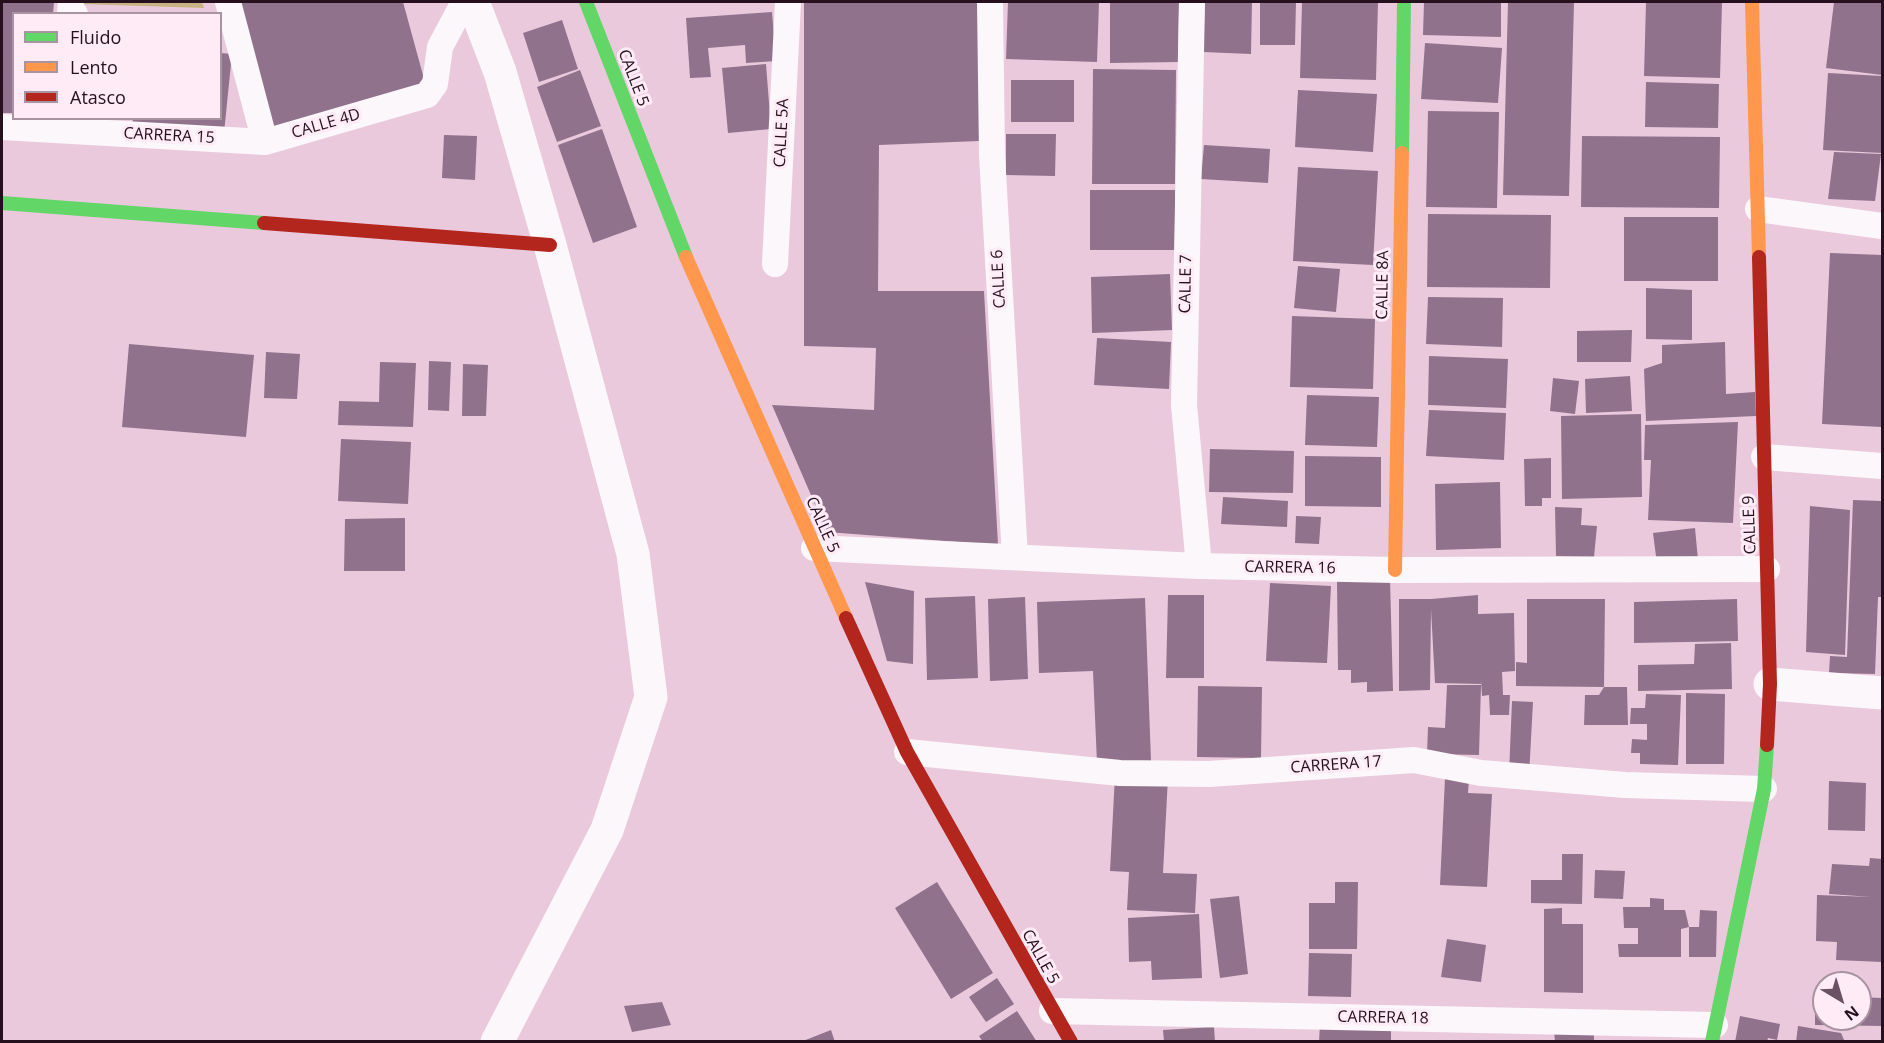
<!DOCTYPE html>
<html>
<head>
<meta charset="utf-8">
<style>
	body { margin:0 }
	#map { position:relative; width:1884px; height:1043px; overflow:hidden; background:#eac9dd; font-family:"Open Sans",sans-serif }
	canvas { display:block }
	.frame { position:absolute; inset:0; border:3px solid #26101e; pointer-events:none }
	.legend { position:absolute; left:12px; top:12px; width:210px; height:108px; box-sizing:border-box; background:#feebf6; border:2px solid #a893a0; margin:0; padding:8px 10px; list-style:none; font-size:18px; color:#26101e }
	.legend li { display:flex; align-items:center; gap:12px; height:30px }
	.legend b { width:30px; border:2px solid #a893a0 }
	.north { position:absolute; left:1812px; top:971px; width:60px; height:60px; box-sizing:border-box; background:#feebf6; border:2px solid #a893a0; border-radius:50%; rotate:142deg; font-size:16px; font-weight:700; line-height:24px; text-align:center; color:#26101e }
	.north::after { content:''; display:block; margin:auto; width:21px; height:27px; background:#6b5161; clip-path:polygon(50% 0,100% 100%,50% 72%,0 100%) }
</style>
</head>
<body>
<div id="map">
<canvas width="1884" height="1043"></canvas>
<div class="frame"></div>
<ul class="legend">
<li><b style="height:8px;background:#63d668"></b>Fluido</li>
<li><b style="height:8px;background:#ff974d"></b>Lento</li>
<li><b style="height:8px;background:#b3261e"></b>Atasco</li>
</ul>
<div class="north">N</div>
</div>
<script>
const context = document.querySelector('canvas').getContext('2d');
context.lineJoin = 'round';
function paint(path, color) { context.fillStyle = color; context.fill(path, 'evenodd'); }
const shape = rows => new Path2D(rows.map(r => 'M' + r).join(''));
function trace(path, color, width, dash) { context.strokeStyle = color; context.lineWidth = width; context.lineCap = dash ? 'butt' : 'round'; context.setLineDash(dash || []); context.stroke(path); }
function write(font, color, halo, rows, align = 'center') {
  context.font = font + ' "Open Sans",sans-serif'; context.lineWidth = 6; context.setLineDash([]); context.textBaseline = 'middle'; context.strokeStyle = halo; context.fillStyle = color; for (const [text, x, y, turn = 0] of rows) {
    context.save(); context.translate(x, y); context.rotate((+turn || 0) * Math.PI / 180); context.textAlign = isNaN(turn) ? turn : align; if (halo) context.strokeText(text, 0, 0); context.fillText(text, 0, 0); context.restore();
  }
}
const green = shape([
	[82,2,202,2,204,8,82,4]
]);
const building = shape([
	[2,2,54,2,53,14,14,14,14,113,2,113],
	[239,2,403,2,426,86,274,130],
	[804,2,980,2,979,141,879,145,878,291,984,291,998,545,827,532,772,405,874,410,876,348,804,346],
	[1008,2,1099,2,1097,62,1006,59],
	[1110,2,1179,2,1178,62,1110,63],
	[1205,2,1252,2,1251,54,1203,52],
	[1260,2,1296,2,1295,45,1260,45],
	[1302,2,1378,2,1376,80,1300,78],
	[1424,2,1501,2,1501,37,1423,35],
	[1508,2,1574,2,1569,196,1503,195],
	[1646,2,1722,2,1720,78,1644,76],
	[1834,2,1882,2,1882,75,1826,68],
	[772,12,776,61,746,63,745,45,708,48,711,77,690,78,686,18],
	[562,20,578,69,539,82,523,33],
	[1425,43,1502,48,1498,103,1421,99],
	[220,53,232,54,224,133,132,127,133,118,220,118],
	[766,64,771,129,728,133,722,68],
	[1093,69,1176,70,1175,184,1092,184],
	[580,70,601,126,557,142,537,87],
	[1828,73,1882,76,1882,153,1823,150],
	[1011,80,1074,80,1074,122,1011,122],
	[1646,82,1719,84,1718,128,1645,127],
	[1298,90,1377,94,1373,152,1295,147],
	[1428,111,1499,112,1497,208,1426,207],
	[602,129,637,227,593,243,558,145],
	[1006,134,1056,134,1055,176,1006,175],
	[444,135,477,136,475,180,442,178],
	[1582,136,1720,137,1719,208,1581,207],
	[1204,145,1270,149,1268,183,1201,179],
	[1834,152,1881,154,1875,201,1828,199],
	[1298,167,1378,171,1373,265,1293,261],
	[1090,190,1175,190,1175,250,1090,250],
	[1428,214,1551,215,1550,288,1427,287],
	[1624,217,1718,217,1718,281,1624,281],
	[1830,253,1882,255,1882,427,1822,424],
	[1298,266,1340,269,1336,312,1294,308],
	[1170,274,1172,330,1092,333,1091,277],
	[1646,288,1692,290,1692,340,1646,339],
	[1428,297,1503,298,1502,347,1426,344],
	[1292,316,1375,319,1373,389,1290,387],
	[1632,330,1631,362,1577,362,1577,331],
	[1097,338,1171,342,1169,389,1094,385],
	[1725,342,1726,394,1755,392,1756,416,1646,421,1644,369,1662,363,1662,345],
	[129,344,254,355,246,437,122,427],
	[266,352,300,354,297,399,264,398],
	[1429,356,1508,359,1506,408,1428,405],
	[429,361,451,362,449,411,428,410],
	[380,362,416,363,413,427,338,425,339,401,379,402],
	[463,364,488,365,486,416,462,416],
	[1630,376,1632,411,1586,413,1585,379],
	[1553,378,1579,381,1575,414,1550,411],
	[1307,395,1379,397,1377,447,1305,445],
	[1429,410,1506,413,1504,460,1426,456],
	[1641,414,1642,497,1562,499,1561,416],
	[1738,422,1733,523,1648,520,1651,460,1644,460,1645,425],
	[341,439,411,442,408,504,338,501],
	[1210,449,1294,451,1293,493,1209,492],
	[1305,456,1381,457,1381,507,1305,506],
	[1551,458,1551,498,1542,498,1542,506,1525,506,1524,459],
	[1500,482,1501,548,1436,550,1435,484],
	[1223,497,1288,501,1287,527,1221,524],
	[1853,500,1882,501,1882,597,1878,597,1875,674,1829,673,1830,656,1847,657],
	[1810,506,1850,510,1845,655,1806,652],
	[1555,507,1582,508,1581,525,1597,526,1594,557,1556,556],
	[1296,516,1321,517,1319,544,1295,543],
	[405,518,405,571,344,571,345,519],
	[1695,528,1698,560,1657,564,1653,533],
	[1390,579,1393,691,1367,692,1367,682,1351,683,1351,670,1338,670,1337,580],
	[865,582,914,591,913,664,887,661],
	[1270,583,1331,586,1327,663,1266,661],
	[1168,595,1204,595,1204,678,1166,678],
	[1478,595,1478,614,1514,613,1515,671,1502,672,1503,695,1510,695,1509,715,1490,715,1489,695,1482,696,1481,680,1481,684,1435,683,1431,609,1430,690,1399,691,1399,599,1431,599],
	[975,596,978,678,927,680,925,598],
	[1025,597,1028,679,990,681,988,599],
	[1145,598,1151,761,1097,763,1093,671,1039,673,1037,602],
	[1527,599,1605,599,1604,687,1516,686,1516,662,1527,663],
	[1737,599,1738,641,1634,643,1634,602],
	[1731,643,1732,689,1638,691,1638,665,1694,664,1695,644],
	[1447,685,1481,685,1479,755,1427,754,1428,727,1445,728],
	[1198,686,1262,687,1261,758,1197,757],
	[1604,687,1627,687,1628,725,1584,725,1585,695,1599,695],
	[1686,693,1725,694,1724,764,1686,764],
	[1646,694,1681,695,1678,765,1640,764,1640,753,1631,753,1632,739,1647,740,1647,724,1630,724,1631,708,1645,708],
	[1512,701,1533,702,1529,776,1509,774],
	[1115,775,1168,777,1163,873,1197,874,1195,913,1127,910,1129,872,1110,871],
	[1445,778,1469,779,1468,793,1492,794,1487,887,1440,885],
	[1829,781,1866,783,1865,831,1828,830],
	[1562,854,1583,854,1582,904,1531,903,1531,880,1562,880],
	[1870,858,1882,859,1882,962,1836,960,1837,942,1816,941,1817,895,1872,897,1829,894,1832,864,1869,866],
	[1595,870,1625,871,1623,899,1594,898],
	[937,882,993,973,951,999,895,908],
	[1335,882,1358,882,1357,949,1309,949,1309,903,1335,903],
	[1239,896,1248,974,1220,978,1210,899],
	[1650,898,1664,899,1664,910,1685,910,1689,927,1681,929,1681,957,1619,957,1618,944,1638,944,1638,928,1624,928,1623,907,1650,907],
	[1562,908,1562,924,1583,924,1583,993,1544,992,1544,909],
	[1700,910,1717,911,1716,957,1689,957,1689,927,1699,927],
	[1199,914,1202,978,1152,980,1151,961,1129,962,1128,918],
	[1447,939,1486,945,1481,982,1441,977],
	[1309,953,1352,954,1351,997,1308,996],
	[997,978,1014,1004,986,1022,969,997],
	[1860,997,1882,998,1882,1026,1815,1025,1815,1006,1824,1006,1824,1019,1860,1019],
	[662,1002,671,1025,632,1032,624,1006],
	[1017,1011,1037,1042,983,1042,979,1036],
	[1740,1016,1780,1024,1777,1040,1768,1038,1767,1042,1735,1042],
	[1320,1024,1391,1024,1391,1042,1319,1042],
	[1798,1026,1841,1033,1845,1042,1796,1042],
	[1214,1027,1215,1042,1164,1042,1163,1030],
	[1594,1028,1594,1042,1555,1042,1554,1030],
	[831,1030,835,1042,803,1042,803,1041]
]);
const lane = shape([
	[71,2,70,13,75,14],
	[228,2,265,142,427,95,435,84,440,47,464,2],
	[990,2,992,155,1015,557],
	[1192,2,1184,405,1199,566],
	[2,127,265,142],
	[1758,209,1882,226],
	[775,264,788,2],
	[1764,457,1882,466],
	[814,548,1199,566,1395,570,1767,569],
	[907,752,1120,773,1209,774,1414,760,1481,773,1625,785,1764,789],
	[1052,1011,1715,1025]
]);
const street = shape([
	[473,2,500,72,550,245,633,554,651,697,607,830,497,1042],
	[1770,684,1882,693]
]);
const fast = shape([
	[586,2,686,257],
	[1402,153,1404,2],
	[2,203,264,223],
	[1712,1042,1764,789,1767,745]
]);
const slow = shape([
	[1752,2,1759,257],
	[686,257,846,618],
	[1395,570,1402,153]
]);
const jam = shape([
	[264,223,550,245],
	[1759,257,1770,684,1767,745],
	[846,618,907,752,1071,1042]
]);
const streetNames = [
	["CALLE 5",633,78,69],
	["CALLE 4D",326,124,-16],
	["CALLE 5A",782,133,-87],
	["CARRERA 15",169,136,3],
	["CALLE 6",999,279,-93],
	["CALLE 7",1186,284,-89],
	["CALLE 8A",1383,285,-89],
	["CALLE 5",822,525,66],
	["CALLE 9",1750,525,-92],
	["CARRERA 16",1290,568,1],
	["CARRERA 17",1336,765,-4],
	["CALLE 5",1040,957,61],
	["CARRERA 18",1383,1018,1]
];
paint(green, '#c8b283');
paint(building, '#90728c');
trace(lane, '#fcf7fa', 26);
trace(street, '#fcf7fa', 33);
trace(fast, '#63d668', 14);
trace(slow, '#ff974d', 14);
trace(jam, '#b3261e', 14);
write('16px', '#26101e', '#feebf6', streetNames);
</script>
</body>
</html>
